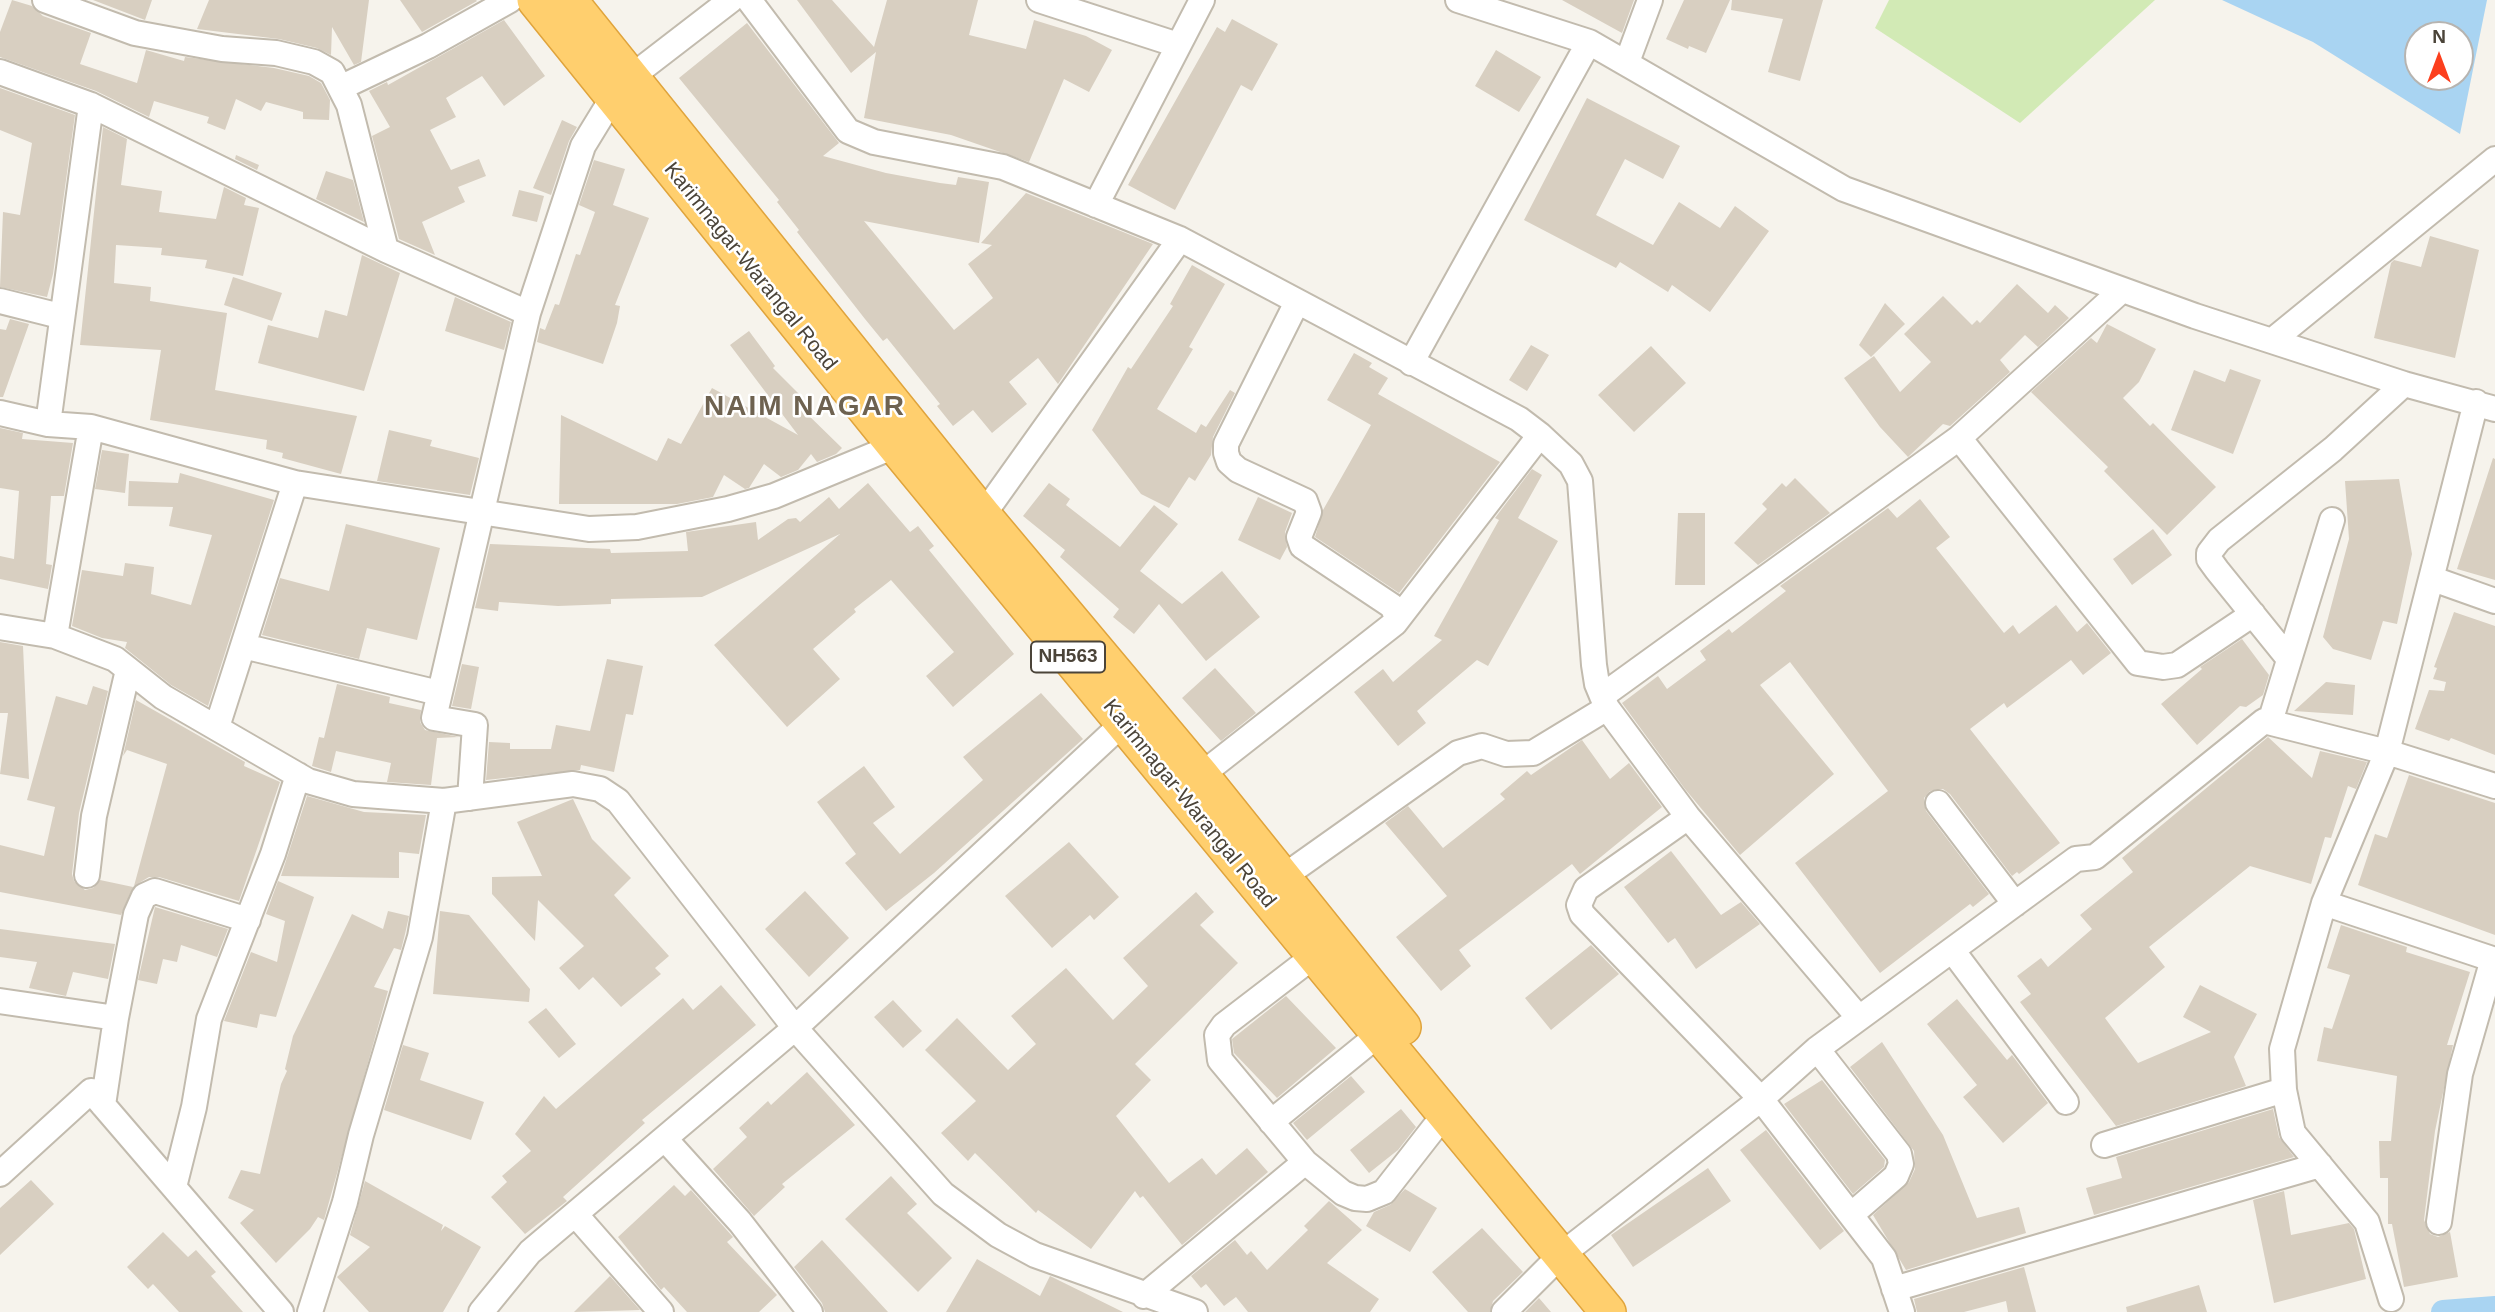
<!DOCTYPE html>
<html>
<head>
<meta charset="utf-8">
<style>
	body { margin:0 }
	#map { position:relative; width:2495px; height:1312px; overflow:hidden; background:#f6f3ec; font-family:Arial,sans-serif }
	canvas { display:block }
	.north { position:absolute; left:2404px; top:21px; width:70px; height:70px; box-sizing:border-box; background:#fff; border:2px solid #b7b4b0; border-radius:50%; rotate:0deg; font-size:19px; font-weight:700; line-height:28px; text-align:center; color:#4b4439 }
	.north::after { content:''; display:block; margin:auto; width:24px; height:32px; background:#fc3f1d; clip-path:polygon(50% 0,100% 100%,50% 72%,0 100%) }
</style>
</head>
<body>
<div id="map">
<canvas width="2495" height="1312"></canvas>
<div class="north">N</div>
</div>
<script>
const context = document.querySelector('canvas').getContext('2d');
context.lineJoin = 'round';
function paint(path, color) { context.fillStyle = color; context.fill(path, 'evenodd'); }
const shape = rows => new Path2D(rows.map(r => 'M' + r).join(''));
function trace(path, color, width, dash) { context.strokeStyle = color; context.lineWidth = width; context.lineCap = dash ? 'butt' : 'round'; context.setLineDash(dash || []); context.stroke(path); }
function write(font, color, halo, rows, align = 'center') {
  context.font = font + ' Arial,sans-serif'; context.lineWidth = 5; context.setLineDash([]); context.textBaseline = 'middle'; context.strokeStyle = halo; context.fillStyle = color; for (const [text, x, y, turn = 0] of rows) {
    context.save(); context.translate(x, y); context.rotate((+turn || 0) * Math.PI / 180); context.textAlign = isNaN(turn) ? turn : align; if (halo) context.strokeText(text, 0, 0); context.fillText(text, 0, 0); context.restore();
  }
}
const green = shape([
	[1889,0,2155,0,2020,123,1875,28]
]);
const water = shape([
	[2222,0,2487,0,2460,134,2313,42],
	[2418,35,2460,35,2460,77,2418,77]
]);
const canal = shape([
	[2443,1312,2495,1308]
]);
const building = shape([
	[12,0,32,6,43,16,91,33,80,64,137,83,146,50,184,61,185,57,274,68,309,76,321,83,330,100,329,120,303,119,303,112,266,102,261,111,236,99,225,130,207,123,209,117,154,101,149,117,96,91,0,57,0,32],
	[93,0,152,0,145,20],
	[209,0,369,0,361,62,354,65,332,27,331,55,317,48,279,39,197,29],
	[400,0,476,0,477,1,422,32],
	[797,0,832,0,874,47,887,0,978,0,969,35,1026,49,1034,20,1086,36,1112,50,1089,92,1064,79,1029,162,951,135,864,118,876,52,851,73],
	[1562,0,1634,0,1622,33],
	[1684,0,1730,0,1706,53,1689,46,1688,49,1666,39],
	[1732,0,1823,0,1800,81,1768,72,1783,19,1731,10],
	[1232,19,1278,44,1252,91,1241,85,1175,210,1128,185,1217,27,1225,32],
	[504,20,545,76,504,106,482,76,446,98,456,117,430,130,451,170,479,159,486,176,458,187,465,202,422,222,435,255,399,239,372,136,390,127,369,91,387,82,388,85],
	[747,23,839,143,823,156,886,173,940,183,956,185,958,177,989,182,979,243,864,221,954,330,993,298,968,264,992,245,981,243,1026,193,1153,244,1058,384,1038,358,1009,382,1027,404,992,433,973,410,953,426,937,406,940,404,887,338,883,341,865,319,797,232,799,230,777,202,779,200,679,78],
	[1496,50,1541,77,1519,112,1475,86],
	[0,88,75,115,53,274,47,297,0,287,3,212,20,215,32,143,0,130],
	[1587,98,1680,146,1663,179,1625,159,1596,215,1653,245,1679,202,1720,228,1735,206,1769,231,1710,312,1672,285,1668,292,1620,262,1616,268,1524,220],
	[562,120,577,127,569,141,551,195,533,188],
	[103,127,127,139,121,185,162,191,159,212,216,219,224,187,246,198,244,205,259,208,243,276,205,268,207,260,161,255,162,248,116,245,114,283,151,287,150,301,227,313,215,390,357,416,341,474,282,458,283,453,266,449,267,440,150,420,161,350,80,345],
	[236,155,259,165,257,170,235,159],
	[594,160,625,169,613,205,649,218,615,305,620,306,617,323,603,364,537,342,540,328,545,330,555,304,559,305,576,254,580,255,595,212,579,205],
	[326,171,353,180,364,222,316,199],
	[519,190,544,196,537,222,512,216],
	[2430,236,2479,250,2455,358,2374,338,2391,263,2394,260,2421,267],
	[362,255,400,273,364,391,258,363,268,325,318,338,325,310,347,316],
	[1192,265,1225,284,1189,347,1193,349,1157,409,1196,433,1201,424,1206,427,1230,390,1235,393,1213,437,1211,455,1195,481,1189,477,1169,508,1141,494,1092,430,1128,367,1131,369,1173,306,1170,304],
	[233,277,282,293,272,321,224,305],
	[2017,284,2048,313,2055,305,2069,318,2038,347,2025,335,2000,360,2010,372,1950,426,1943,424,1908,457,1880,427,1844,378,1874,356,1900,392,1931,362,1904,334,1943,296,1972,325,1977,320,1980,323],
	[455,297,511,322,504,350,445,331],
	[1885,303,1905,324,1871,357,1859,345],
	[10,319,29,324,3,397,0,397,0,329,6,330],
	[2107,324,2156,349,2139,382,2123,398,2150,426,2153,423,2216,487,2167,535,2104,471,2108,467,2031,392,2091,338,2097,343],
	[749,331,775,366,773,368,806,401,800,407,842,448,836,454,817,462,811,454,798,470,781,477,764,464,749,488,745,489,724,475,713,497,677,504,559,504,561,415,657,461,668,438,681,444,712,388,798,435,730,345],
	[1531,345,1549,355,1527,391,1509,380],
	[1651,346,1686,383,1634,432,1598,395],
	[1354,353,1372,363,1369,367,1388,378,1378,394,1500,462,1399,593,1315,537,1323,510,1371,425,1327,400],
	[2230,369,2261,380,2233,454,2171,430,2194,370,2225,382],
	[0,428,23,433,22,439,73,443,64,496,51,496,46,564,52,565,48,589,0,579,0,556,14,559,19,491,0,488],
	[389,430,432,440,430,446,479,458,470,495,377,481],
	[102,450,129,454,125,493,95,489],
	[2493,458,2495,459,2495,580,2457,569],
	[1532,469,1542,475,1518,518,1558,541,1488,666,1477,660,1417,711,1426,723,1398,746,1354,692,1383,669,1393,682,1442,640,1434,636,1499,520,1495,518],
	[180,473,274,500,208,706,171,685,125,648,127,642,102,638,72,626,82,570,123,576,125,563,154,567,151,594,191,605,212,535,169,526,173,507,128,506,129,481,178,483],
	[1795,478,1830,513,1758,565,1734,543,1767,509,1762,504,1782,483,1786,487],
	[2399,479,2412,554,2397,624,2383,621,2371,660,2333,649,2323,637,2349,539,2345,481],
	[868,483,910,532,918,526,934,546,929,550,1014,654,953,707,926,676,954,652,891,580,854,609,856,612,813,649,840,679,787,727,714,645,840,534,702,597,611,599,611,604,558,606,499,602,498,611,475,608,490,544,610,549,611,553,688,551,686,532,756,522,758,540,788,519,796,518,800,522,829,497,839,509],
	[1049,483,1070,499,1066,505,1120,547,1154,505,1178,524,1140,571,1182,604,1222,571,1260,617,1206,661,1159,604,1134,634,1113,617,1119,609,1060,557,1065,550,1023,516],
	[1258,497,1292,513,1285,532,1287,547,1280,560,1238,540],
	[1920,499,1950,537,1936,548,2004,633,2013,625,2019,634,2056,605,2077,632,2087,623,2111,653,2083,675,2071,660,2007,708,2004,703,1970,729,2060,843,2019,874,2017,872,2012,876,1950,794,1943,789,1930,791,1924,798,1926,811,1989,894,1973,907,1970,904,1880,973,1795,863,1888,791,1790,662,1760,685,1834,774,1740,855,1685,789,1622,703,1658,676,1667,689,1706,660,1700,651,1729,629,1732,633,1786,591,1780,586,1888,508,1897,518],
	[1678,513,1705,513,1705,585,1675,585],
	[346,524,440,548,417,640,367,628,359,659,262,635,280,578,329,591],
	[2153,529,2172,555,2132,585,2113,559],
	[2454,612,2495,626,2495,755,2451,738,2449,741,2415,729,2429,690,2444,691,2446,682,2433,679,2437,668,2434,667],
	[2242,639,2269,675,2263,695,2246,707,2240,706,2197,745,2161,704,2202,669,2200,667],
	[0,642,23,646,29,779,0,774,8,713,0,713],
	[607,659,643,666,633,715,626,714,614,772,581,765,580,770,486,780,489,742,510,743,510,749,551,749,556,725,590,731],
	[462,664,479,667,471,709,452,706],
	[1215,668,1256,713,1221,741,1182,698],
	[2326,682,2355,685,2353,715,2294,711],
	[337,684,390,697,389,703,421,710,420,722,425,730,459,737,437,738,431,785,387,782,391,763,336,751,331,772,312,766,319,737,324,738],
	[93,686,108,691,79,813,72,874,74,881,85,890,93,888,100,880,133,887,121,915,0,892,0,845,44,856,55,807,27,800,56,696,87,705],
	[1041,693,1083,739,934,873,886,911,845,863,856,854,817,802,864,766,895,807,873,823,900,854,983,780,963,757],
	[136,700,245,762,244,766,280,782,239,901,159,877,149,877,134,886,167,764,127,750,123,756],
	[2268,737,2312,778,2320,751,2367,762,2356,789,2348,786,2331,838,2325,837,2311,884,2250,866,2149,947,2165,967,2105,1018,2138,1063,2211,1032,2183,1017,2200,985,2257,1014,2234,1057,2246,1086,2116,1126,2020,1002,2031,994,2017,976,2041,958,2048,967,2092,929,2080,915,2133,872,2122,858],
	[1582,740,1610,779,1629,763,1662,807,1580,874,1572,864,1459,950,1471,966,1441,991,1396,937,1447,896,1385,823,1408,806,1443,848,1505,799,1500,794,1527,771,1531,775],
	[2409,775,2495,803,2495,935,2358,885,2375,834,2387,838],
	[307,796,364,812,426,815,419,854,399,852,399,878,281,876],
	[573,799,592,839,631,878,614,895,669,956,655,968,661,974,621,1007,593,977,579,990,559,968,584,946,538,900,535,941,492,894,492,877,542,876,517,822],
	[1069,842,1119,897,1094,920,1090,915,1052,948,1005,896],
	[1671,851,1721,915,1741,902,1760,924,1696,969,1675,938,1668,943,1624,887],
	[278,881,314,897,276,1017,260,1014,257,1028,224,1021,251,952,277,962,285,921,266,914],
	[805,891,849,938,809,977,765,929],
	[1196,892,1214,912,1200,925,1238,963,1135,1064,1151,1080,1116,1116,1169,1183,1202,1158,1216,1175,1247,1148,1268,1172,1182,1245,1143,1196,1140,1198,1135,1191,1091,1249,1038,1210,1036,1213,975,1153,968,1161,941,1133,976,1101,925,1050,957,1018,1008,1070,1036,1044,1011,1016,1066,968,1113,1020,1148,986,1123,958],
	[155,907,228,929,217,957,181,945,177,962,163,959,157,984,138,980],
	[388,911,409,916,405,934,401,950,394,948,374,987,388,991,324,1220,318,1217,310,1229,276,1263,240,1223,254,1210,228,1198,241,1170,260,1174,281,1084,287,1071,285,1069,293,1036,352,914,383,929],
	[440,911,469,915,530,989,529,1002,433,994],
	[2341,925,2407,947,2406,952,2470,972,2447,1045,2453,1045,2435,1131,2424,1220,2430,1234,2438,1237,2450,1232,2458,1277,2404,1287,2392,1224,2388,1224,2388,1178,2380,1178,2379,1141,2391,1141,2397,1076,2317,1061,2324,1027,2332,1029,2350,975,2327,968],
	[0,929,115,944,108,979,73,972,66,996,29,988,37,962,0,957],
	[1591,945,1619,974,1551,1030,1525,998],
	[721,985,756,1025,642,1120,645,1123,563,1197,567,1201,525,1234,491,1197,507,1182,502,1176,531,1151,515,1134,544,1096,556,1109,683,998,693,1010],
	[1286,996,1336,1048,1277,1098,1234,1053,1232,1039],
	[1957,999,2007,1060,2012,1055,2048,1103,2003,1143,1963,1097,1977,1085,1927,1024],
	[893,1000,922,1031,903,1048,874,1017],
	[546,1008,576,1044,559,1058,528,1022],
	[1882,1042,1943,1135,1977,1218,2019,1207,2026,1233,1906,1270,1873,1215,1909,1182,1915,1169,1914,1151,1850,1067],
	[403,1045,429,1053,420,1080,484,1102,471,1140,384,1110],
	[807,1072,855,1125,782,1184,785,1187,754,1216,713,1169,747,1137,739,1128,768,1101,771,1105],
	[1351,1076,1365,1092,1307,1140,1293,1123],
	[1822,1080,1885,1160,1884,1167,1853,1194,1784,1104],
	[1401,1109,1416,1127,1398,1150,1369,1173,1350,1150],
	[2273,1109,2279,1137,2294,1157,2094,1215,2086,1188,2122,1178,2116,1157],
	[1766,1130,1844,1231,1820,1250,1740,1150],
	[1708,1168,1731,1201,1633,1267,1611,1235],
	[891,1176,917,1204,907,1213,952,1258,918,1292,845,1219],
	[31,1180,54,1204,0,1255,0,1208],
	[365,1181,443,1225,441,1231,445,1226,481,1247,443,1312,369,1312,337,1277,370,1247,350,1235],
	[674,1185,685,1196,691,1190,733,1237,727,1242,777,1295,759,1312,687,1312,664,1287,661,1290,618,1237],
	[1405,1189,1437,1208,1410,1252,1366,1226,1374,1212,1390,1205],
	[2284,1191,2291,1235,2349,1223,2354,1229,2366,1279,2274,1303,2253,1200],
	[1329,1201,1362,1230,1327,1263,1379,1299,1370,1312,1248,1312,1236,1297,1224,1306,1206,1284,1201,1288,1191,1276,1235,1240,1247,1255,1251,1251,1267,1270,1308,1230,1304,1226],
	[1482,1228,1523,1272,1493,1301,1490,1312,1468,1312,1432,1272],
	[163,1232,188,1257,196,1250,216,1272,211,1276,243,1312,179,1312,153,1284,148,1289,127,1267],
	[822,1240,888,1312,825,1312,822,1303,794,1267],
	[977,1259,1040,1296,1050,1276,1123,1312,946,1312],
	[2024,1267,2036,1312,2008,1312,2006,1301,1964,1312,1917,1312,1914,1299],
	[610,1276,640,1310,574,1312],
	[2199,1285,2207,1312,2127,1312,2126,1307],
	[1539,1298,1551,1312,1525,1312]
]);
const minor = shape([
	[45,0,135,33,222,49,276,53,314,62,332,72,349,105,386,250],
	[749,0,848,131,874,142,1003,167,1180,239,1519,419,1540,435,1571,464,1580,481,1594,665,1597,684,1607,708,1688,817,1859,1018],
	[1039,0,1178,45],
	[1458,0,1589,42,1844,189,2195,316,2404,384,2495,409],
	[1627,62,1650,0],
	[0,72,91,105,386,250,528,313],
	[631,77,731,0],
	[342,87,428,46,510,0],
	[1096,205,1202,0],
	[2122,290,1959,438,2138,663,2163,667,2177,665,2253,614],
	[0,301,60,316],
	[2273,340,2495,159],
	[1411,363,1589,42],
	[0,413,48,424,91,427,295,483,589,529,637,527,728,509,774,496,907,441],
	[48,424,91,105],
	[983,515,1180,239],
	[2433,579,2495,601],
	[1395,623,1540,435],
	[0,627,55,636,115,659,163,697,308,781,353,794,444,801,573,784,600,789,618,801,795,1028,943,1194,998,1235,1035,1255,1195,1312],
	[55,636,91,427],
	[243,646,439,693],
	[2289,659,2217,570,2209,559,2209,553,2219,540,2333,449,2404,384],
	[1602,696,1959,438],
	[2270,722,2332,520],
	[217,727,295,483],
	[1201,775,1395,623,1396,615,1392,606,1302,546,1299,537,1309,512,1305,501,1238,470,1229,462,1226,453,1226,444,1297,302],
	[470,798,475,725,434,718,528,313,583,146,613,97],
	[1938,803,2015,904],
	[1688,817,1586,889,1579,905,1582,914,1761,1099,1884,1258,1902,1312],
	[87,875,94,816,128,670],
	[1283,877,1458,753,1482,746,1506,754,1533,753,1607,708],
	[2324,903,2495,960],
	[1952,950,2066,1102],
	[1314,956,1224,1025,1217,1035,1220,1060,1305,1162,1343,1193,1355,1198,1367,1199,1384,1192,1444,1115],
	[0,1001,116,1018],
	[1817,1049,1899,1154,1901,1164,1896,1176,1851,1215],
	[103,1105,116,1018,136,914,144,896,155,891,248,920],
	[1271,1122,1378,1035],
	[665,1139,740,1222,810,1312],
	[2104,1145,2284,1090],
	[0,1174,91,1091,281,1312],
	[174,1187,194,1107,209,1019,273,854,298,775],
	[575,1214,661,1312],
	[2439,1222,2460,1074,2493,959],
	[1894,1289,2320,1165],
	[1144,1296,1305,1162],
	[2391,1299,2367,1222,2293,1133,2284,1090,2282,1049,2324,903,2387,752,2476,402],
	[310,1312,345,1202,361,1135,420,937,444,801],
	[481,1312,530,1252,795,1028,1135,712],
	[1504,1312,1561,1255,1761,1099,1817,1049,2076,859,2095,857,2264,721,2387,752,2495,786]
]);
const highway = shape([
	[535,0,895,446,1608,1312],
	[569,0,983,515,1201,775,1403,1027]
]);
const shields = [
	[1068,657,74]
];
const shieldNames = [
	["NH563",1068,657]
];
const streetNames = [
	["Karimnagar-Warangal Road",750,267,51],
	["Karimnagar-Warangal Road",1189,804,51]
];
const districtNames = [
	["NAIM NAGAR",805,407]
];
paint(green, '#d2eab5');
paint(water, '#a9d4f2');
trace(canal, '#a9d4f2', 24);
paint(building, '#d8cfc1');
trace(minor, '#c2bbae', 28);
trace(highway, '#e0a43c', 38);
trace(minor, '#fff', 24);
trace(highway, '#ffcf6e', 35);
for (const [x, y, w] of shields) { const box = new Path2D(); box.roundRect(x - w / 2, y - 15.5, w, 31, 5); context.fillStyle = '#fff'; context.fill(box); trace(box, '#4b4439', 2); }
write('bold 19px', '#4b4439', null, shieldNames);
write('21px', '#4b4439', '#fff', streetNames);
context.letterSpacing = '2px';
write('bold 28px', '#6e6250', '#fff', districtNames);
context.letterSpacing = '0px';
</script>
</body>
</html>
